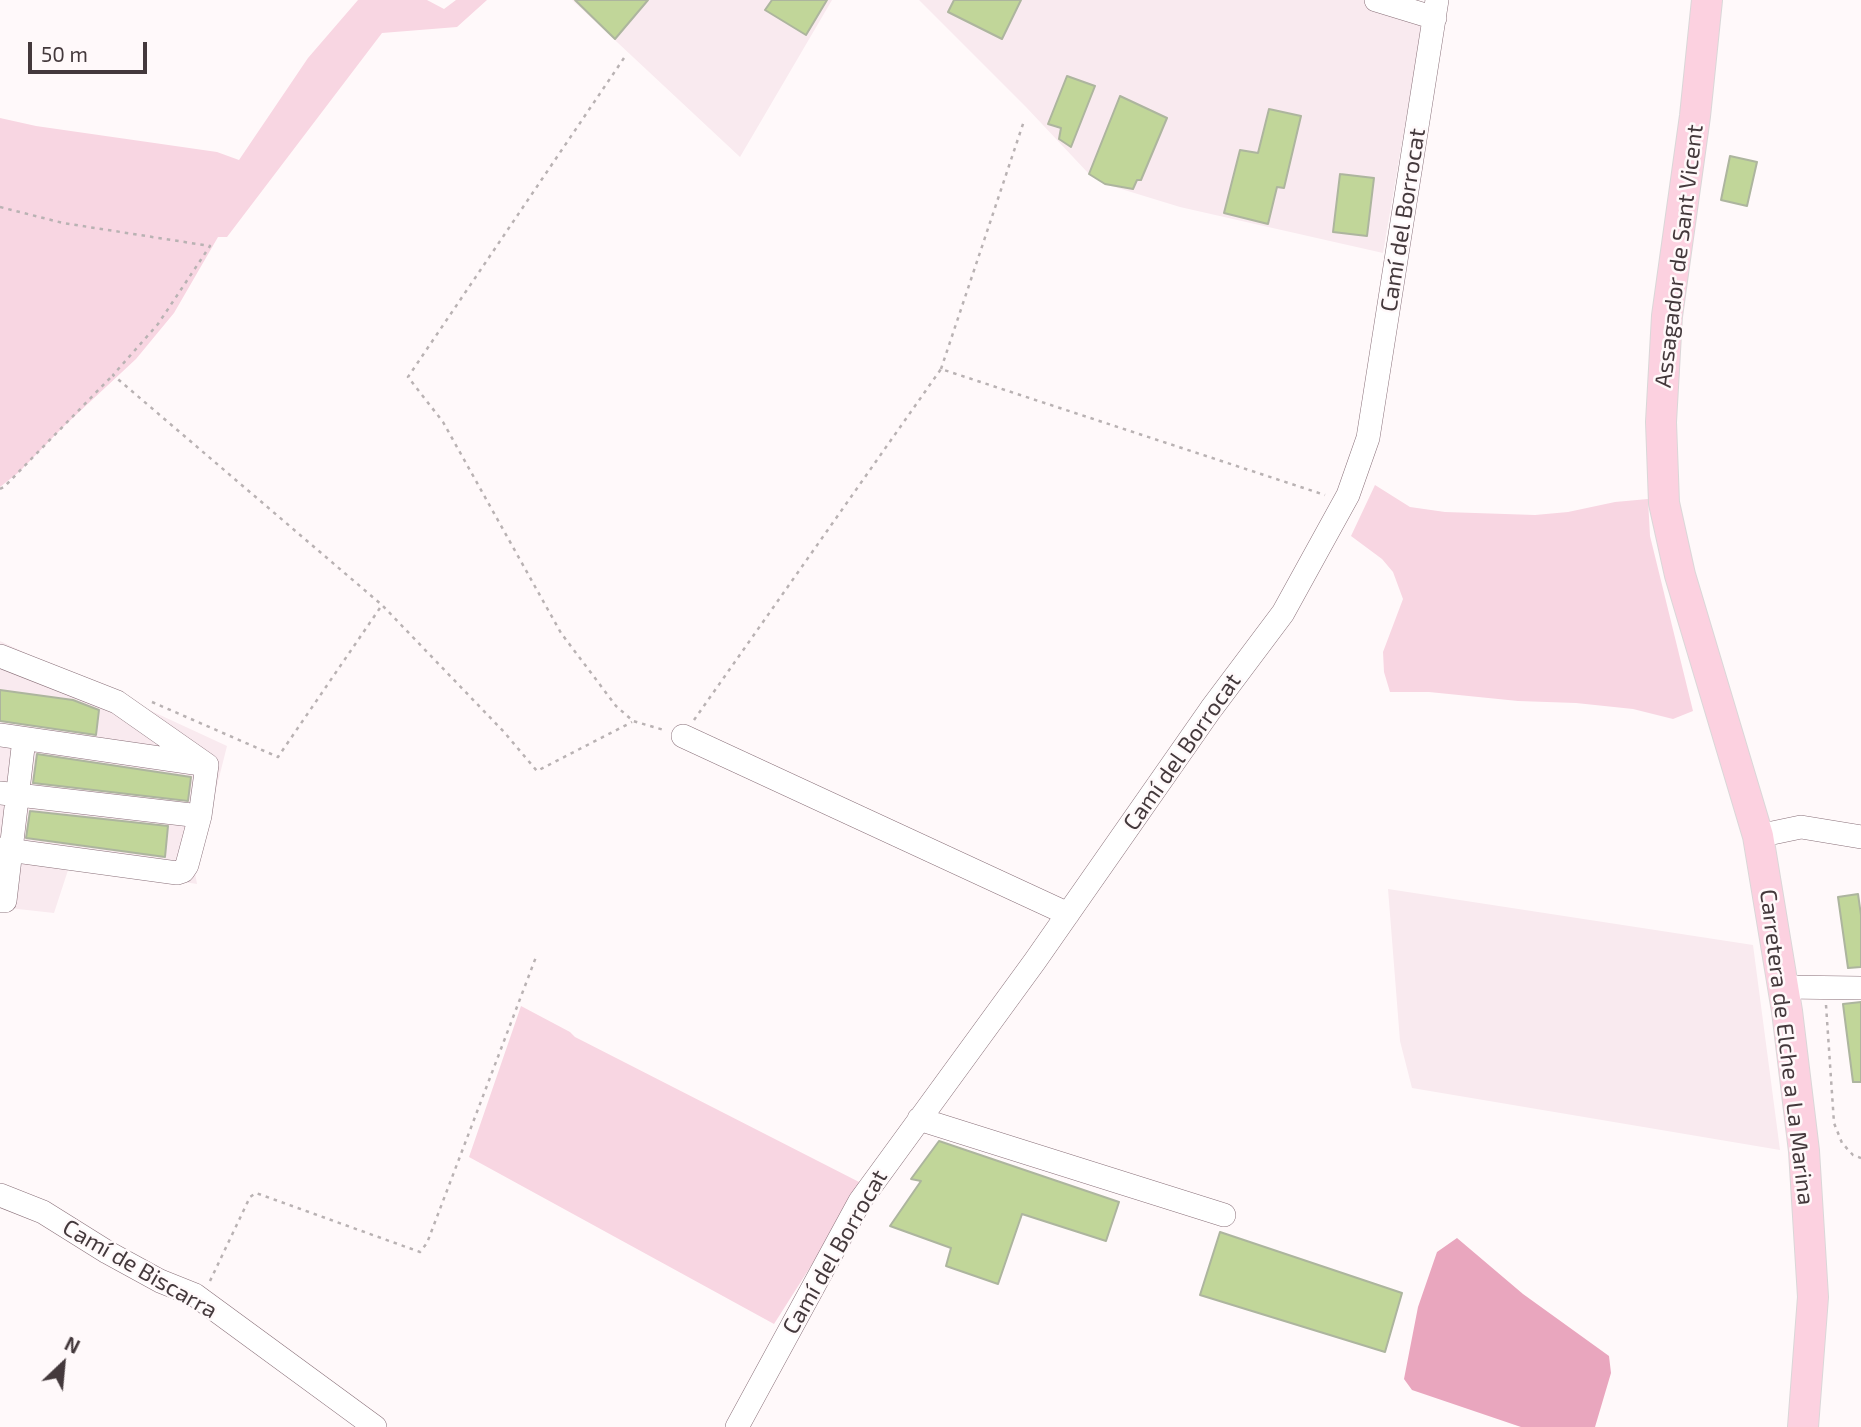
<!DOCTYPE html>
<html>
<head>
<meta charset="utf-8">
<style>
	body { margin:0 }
	#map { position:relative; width:1861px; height:1427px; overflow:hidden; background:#fff9fa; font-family:"Exo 2",sans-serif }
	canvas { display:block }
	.north { position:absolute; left:28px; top:1329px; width:70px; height:70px; -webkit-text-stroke:5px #fff9fa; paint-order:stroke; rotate:26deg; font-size:19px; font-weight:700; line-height:28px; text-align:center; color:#44393c }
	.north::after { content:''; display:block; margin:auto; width:24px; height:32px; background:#44393c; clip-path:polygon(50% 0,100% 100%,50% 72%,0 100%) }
	.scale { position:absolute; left:28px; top:42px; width:119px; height:32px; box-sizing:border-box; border:4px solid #44393c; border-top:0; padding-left:9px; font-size:21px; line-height:24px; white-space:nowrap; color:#44393c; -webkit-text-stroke:5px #fff9fa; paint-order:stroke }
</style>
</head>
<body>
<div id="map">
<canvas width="1861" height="1427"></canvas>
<div class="north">N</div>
<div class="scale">50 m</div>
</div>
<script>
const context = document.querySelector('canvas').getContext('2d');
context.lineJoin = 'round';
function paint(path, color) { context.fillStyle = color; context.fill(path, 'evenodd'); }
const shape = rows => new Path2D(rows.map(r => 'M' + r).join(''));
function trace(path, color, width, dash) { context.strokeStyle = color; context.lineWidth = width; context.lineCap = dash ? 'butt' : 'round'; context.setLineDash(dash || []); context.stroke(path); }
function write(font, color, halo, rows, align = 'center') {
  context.font = font + ' "Exo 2",sans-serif'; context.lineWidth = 5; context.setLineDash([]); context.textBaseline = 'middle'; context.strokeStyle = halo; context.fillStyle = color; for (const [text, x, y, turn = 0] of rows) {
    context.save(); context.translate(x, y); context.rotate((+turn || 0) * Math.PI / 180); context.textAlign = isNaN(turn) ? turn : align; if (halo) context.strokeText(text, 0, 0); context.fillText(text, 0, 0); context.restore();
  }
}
const built = shape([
	[572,0,832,0,740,157],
	[919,0,1397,0,1425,8,1383,253,1180,207,1105,184,1089,174,1026,107],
	[0,641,227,746,195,873,197,884,70,864,54,913,0,907],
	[1388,889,1753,945,1780,1150,1412,1088,1400,1041]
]);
const green = shape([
	[358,0,427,0,444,9,456,0,487,0,457,27,382,33,227,237,218,237,174,313,136,359,63,427,19,472,0,487,0,118,36,126,217,152,239,160,308,58],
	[1375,485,1410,507,1445,512,1535,515,1568,512,1615,502,1648,499,1650,536,1693,711,1673,719,1633,709,1576,703,1518,701,1429,692,1390,692,1384,672,1383,652,1403,599,1393,572,1382,559,1351,536],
	[521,1006,570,1032,575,1037,863,1184,774,1324,469,1157]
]);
const water = shape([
	[1457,1238,1523,1294,1609,1356,1611,1373,1595,1427,1521,1427,1412,1390,1404,1379,1418,1307,1437,1252]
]);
const building = shape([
	[575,0,648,0,615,39,575,0],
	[772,0,827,0,806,35,765,10,772,0],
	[954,0,1021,0,1002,39,948,12,954,0],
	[1067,76,1095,86,1071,147,1059,139,1061,128,1048,124,1067,76],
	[1120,96,1167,118,1141,180,1137,180,1133,189,1105,184,1089,174,1120,96],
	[1269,109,1301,116,1284,188,1277,187,1268,224,1224,213,1240,150,1258,153,1269,109],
	[1730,156,1757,162,1747,206,1721,200,1730,156],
	[1340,174,1374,178,1367,236,1333,232,1340,174],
	[0,690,73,700,99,710,96,735,0,721,0,690],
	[37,754,191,777,188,801,33,783,37,754],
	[30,811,168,826,165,857,26,838,30,811],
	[1858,894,1861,915,1861,967,1848,968,1838,897,1858,894],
	[1861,1002,1861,1082,1853,1082,1843,1004,1861,1002],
	[939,1141,1119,1202,1106,1241,1022,1214,998,1284,946,1266,951,1248,890,1226,921,1181,911,1179,939,1141],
	[1220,1232,1402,1293,1385,1352,1200,1295,1220,1232]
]);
const path = shape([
	[624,58,408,377,443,422,561,633,616,706,633,721,664,730],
	[0,207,63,223,210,246,158,324,113,375,382,605,504,732,537,771,632,722],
	[941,369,1024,121],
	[0,489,4,487,113,375],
	[152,702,278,757,382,605],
	[694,720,941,369,1325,495],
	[1826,1005,1834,1123,1842,1143,1853,1155,1861,1158],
	[210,1281,250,1197,256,1193,420,1252,427,1243,536,957]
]);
const minor = shape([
	[1376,0,1435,18],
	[0,656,117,702,207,765,200,816,187,865,183,871,177,873,0,849],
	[0,735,201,764],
	[683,736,1068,914],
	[0,793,200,816],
	[1758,836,1801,827,1861,837],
	[0,901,5,901,24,739],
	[1783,987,1861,988],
	[919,1119,1224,1215],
	[0,1195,43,1212,107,1252,160,1281,195,1295,375,1427],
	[737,1427,860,1201,1035,961,1211,709,1283,613,1348,495,1368,438,1437,0]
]);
const major = shape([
	[1707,0,1695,116,1667,316,1661,422,1664,503,1680,575,1758,836,1787,1011,1804,1151,1813,1297,1803,1427]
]);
const streetNames = [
	["Camí del Borrocat",1403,220,-81],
	["Assagador de Sant Vicent",1679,256,-83],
	["Camí del Borrocat",1182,752,-55],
	["Carretera de Elche a La Marina",1787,1047,83],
	["Camí del Borrocat",835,1252,-60],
	["Camí de Biscarra",140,1269,30]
];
paint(built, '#f9eaef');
paint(green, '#f8d6e2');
paint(water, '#e9a6be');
paint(building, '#c1d699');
trace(building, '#adb59e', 2);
trace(minor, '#897079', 24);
trace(major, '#dad7d8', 32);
trace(path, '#b9b2b3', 2.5, [3.5, 5]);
trace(minor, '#fff', 23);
trace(major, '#fcd1e0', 30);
write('23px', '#44393c', '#fff9fa', streetNames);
</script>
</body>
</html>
